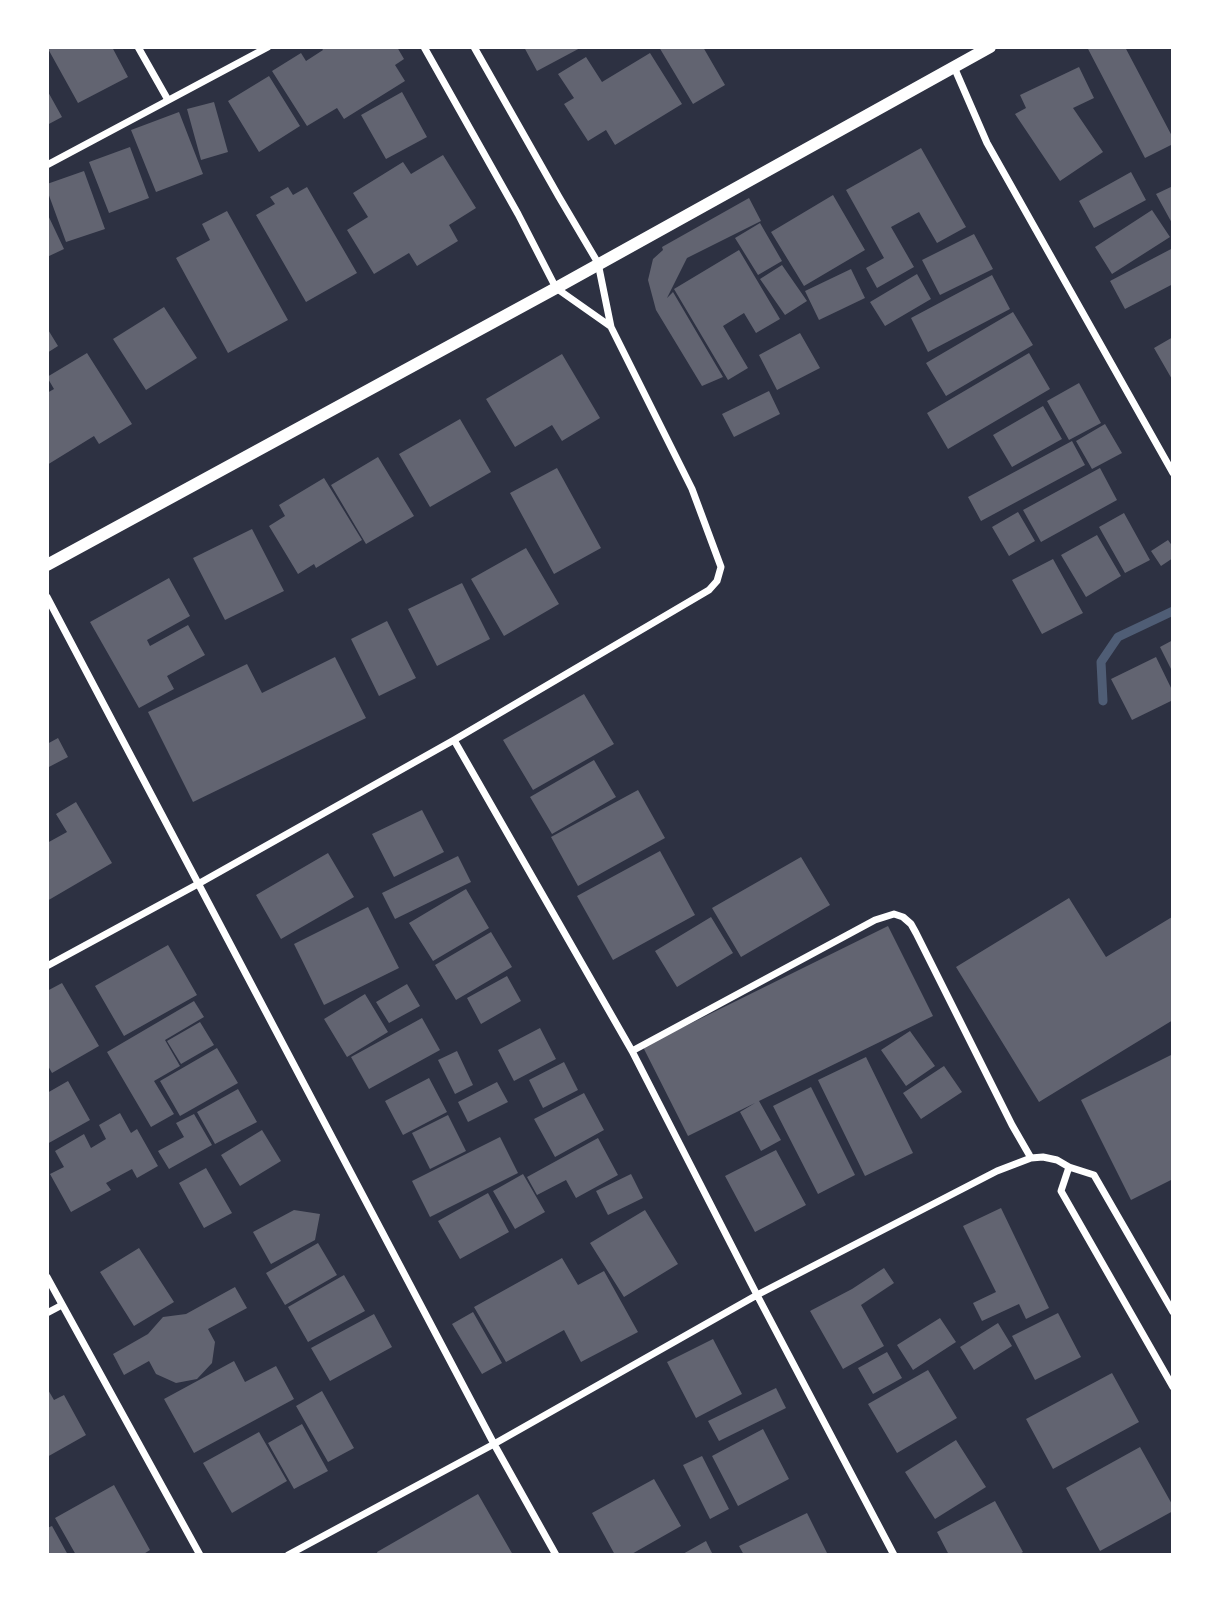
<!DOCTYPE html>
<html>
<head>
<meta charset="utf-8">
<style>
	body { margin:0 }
	#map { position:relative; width:1220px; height:1602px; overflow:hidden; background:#2d3142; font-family:"Asap Condensed",sans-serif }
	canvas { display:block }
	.frame { position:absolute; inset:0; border:49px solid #fff; pointer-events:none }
</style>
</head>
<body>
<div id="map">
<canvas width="1220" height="1602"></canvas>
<div class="frame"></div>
</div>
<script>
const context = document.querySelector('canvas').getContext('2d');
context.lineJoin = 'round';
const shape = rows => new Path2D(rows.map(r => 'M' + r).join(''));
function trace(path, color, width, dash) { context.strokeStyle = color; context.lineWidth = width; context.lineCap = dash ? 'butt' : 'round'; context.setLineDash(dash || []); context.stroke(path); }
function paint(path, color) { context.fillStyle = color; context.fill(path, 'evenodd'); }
const stream = shape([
	[1103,701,1101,662,1118,637,1173,611]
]);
const building = shape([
	[47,47,112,47,128,77,78,103],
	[321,47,397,47,404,59,395,65,405,81,344,119,337,108,307,126,272,71,301,53,306,61,323,50],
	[524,47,582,47,537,71],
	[659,47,703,47,725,85,693,104],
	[1087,47,1125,47,1173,138,1173,144,1145,158],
	[650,53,682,104,615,145,606,130,588,141,564,104,574,98,558,74,586,57,602,82],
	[1079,67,1094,98,1073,108,1103,152,1060,181,1015,114,1026,108,1020,95],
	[269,76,300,126,259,152,228,101],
	[47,90,62,117,47,125],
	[402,92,427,137,386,159,361,115],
	[214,102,228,152,201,160,187,109],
	[179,112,203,174,156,192,131,130],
	[130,147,149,198,109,213,89,162],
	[921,148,966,227,937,243,919,212,891,227,914,267,877,288,866,268,884,258,846,190],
	[443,155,476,208,449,225,458,241,417,266,409,253,374,274,347,230,368,217,353,193,403,162,411,174],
	[84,171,105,229,66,242,47,190,47,184],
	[1131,172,1146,200,1094,228,1079,201],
	[1173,186,1173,225,1156,194],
	[288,187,293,195,307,187,357,273,306,302,256,215,275,204,270,197],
	[833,195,865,250,804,286,771,232],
	[749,198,761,221,687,258,667,298,673,292,723,377,702,386,656,310,648,280,653,259,663,250,662,247],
	[1152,210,1170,237,1112,274,1095,247],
	[227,211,288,320,228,353,176,258,210,240,202,224],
	[47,213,64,249,47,257],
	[760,223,782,261,758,275,735,238],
	[974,234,993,269,940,295,922,260],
	[1173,248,1173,284,1125,309,1110,281],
	[739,250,780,319,756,333,744,313,723,326,748,368,728,380,674,289],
	[782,265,807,301,785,315,760,279],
	[851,269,865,298,819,320,805,291],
	[917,274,931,299,885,326,870,302],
	[992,275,1010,309,928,352,911,318],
	[164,307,197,358,146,390,113,339],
	[1013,312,1033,345,946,396,926,363],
	[47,328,58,346,47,353],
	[800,333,820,368,777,390,759,355],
	[1173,337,1173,381,1154,348],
	[87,353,132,424,99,444,94,436,47,465,47,393,54,389,47,377],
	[1029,353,1050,389,948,449,927,413],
	[562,354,600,418,562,441,552,425,515,447,486,399],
	[1079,383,1101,423,1069,440,1047,401],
	[769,391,780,414,734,437,722,414],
	[1043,406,1062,439,1012,467,993,435],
	[460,419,491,472,430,507,399,454],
	[1105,424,1122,453,1092,469,1076,441],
	[1072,441,1085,465,981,521,968,497],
	[378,457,414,516,366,544,331,485],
	[557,468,601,548,554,574,510,493],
	[1100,468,1117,500,1041,542,1023,510],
	[324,478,362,540,316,568,314,564,298,574,269,526,285,516,279,505],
	[1018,512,1035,541,1009,556,992,527],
	[1124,513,1150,560,1125,573,1099,527],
	[252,529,284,591,225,620,193,558],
	[1097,535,1121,576,1086,597,1061,555],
	[1168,540,1173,547,1173,558,1161,566,1151,551],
	[526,548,559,604,504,636,471,579],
	[1053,559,1083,613,1042,634,1012,580],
	[169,578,190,616,147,640,150,646,188,625,205,655,167,676,174,689,139,708,90,622],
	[462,583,490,639,437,666,408,609],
	[387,621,416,678,379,696,351,639],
	[1173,640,1173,673,1160,647],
	[335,657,366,718,193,802,148,712,247,664,262,693],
	[1156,657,1173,692,1173,700,1132,720,1111,679],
	[584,694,614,744,533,790,503,740],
	[58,738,68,757,47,768,47,744],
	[594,760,616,797,552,834,530,797],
	[638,790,665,838,578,886,551,837],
	[76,802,112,863,47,901,47,843,67,832,56,814],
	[422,810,444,852,394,877,372,834],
	[660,851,695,915,613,960,577,896],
	[328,853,354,897,281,939,256,895],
	[458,856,471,882,395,919,382,893],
	[801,857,830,905,741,957,712,908],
	[466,889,489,928,433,961,409,923],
	[1069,898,1106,957,1172,917,1173,1020,1039,1102,956,967],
	[368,907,399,968,324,1005,294,944],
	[711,917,733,953,677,987,655,951],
	[888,926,933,1016,759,1101,781,1140,761,1151,740,1112,755,1103,688,1136,643,1047],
	[491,932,512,967,456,1000,435,965],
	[168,945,197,995,124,1036,95,986],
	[507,976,521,1001,481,1024,467,998],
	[62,983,99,1046,52,1073,47,1064,47,991],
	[407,984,420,1006,389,1023,376,1002],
	[365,994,388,1032,347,1057,324,1019],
	[194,1001,204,1017,165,1040,180,1066,154,1081,174,1114,151,1127,107,1052],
	[422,1018,440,1050,369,1089,351,1057],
	[200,1022,214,1045,181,1064,167,1041],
	[540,1028,556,1059,514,1081,498,1050],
	[910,1031,935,1066,906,1086,881,1050],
	[217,1048,238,1083,180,1116,160,1081],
	[457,1051,473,1085,455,1094,438,1060],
	[1173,1054,1173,1179,1131,1200,1081,1100],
	[866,1057,913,1153,865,1176,818,1080],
	[564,1062,578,1090,543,1108,529,1080],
	[944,1066,962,1092,921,1119,903,1093],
	[429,1078,447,1112,403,1135,385,1101],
	[68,1081,90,1120,47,1144,47,1093],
	[497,1082,508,1102,468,1122,458,1102],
	[811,1087,855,1175,818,1194,773,1106],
	[238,1089,257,1122,215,1144,197,1112],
	[584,1093,604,1130,555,1157,534,1119],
	[120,1113,131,1133,137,1129,158,1166,137,1178,132,1169,106,1183,111,1190,71,1212,50,1174,64,1167,55,1151,84,1134,91,1148,106,1139,99,1125],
	[194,1114,212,1145,169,1169,158,1151,184,1137,176,1123],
	[448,1115,466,1151,430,1169,412,1133],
	[262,1130,281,1161,240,1186,221,1155],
	[500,1137,518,1173,430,1217,412,1181],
	[598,1138,618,1175,576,1198,566,1180,537,1195,527,1177],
	[776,1150,806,1205,755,1232,725,1176],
	[206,1168,232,1213,204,1228,179,1183],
	[523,1174,545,1212,515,1229,493,1191],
	[631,1174,643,1198,608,1215,596,1191],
	[488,1193,509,1232,460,1259,438,1221],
	[1001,1208,1049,1308,1026,1319,1019,1304,982,1321,973,1303,996,1292,963,1226],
	[294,1210,320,1214,315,1240,271,1264,253,1232],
	[645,1210,678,1264,624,1297,590,1243],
	[318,1243,337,1275,285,1305,266,1273],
	[139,1248,174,1302,134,1326,100,1272],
	[562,1258,578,1285,604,1271,638,1332,581,1362,564,1330,506,1362,474,1307],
	[884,1268,894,1283,861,1305,884,1346,843,1369,810,1311,852,1289],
	[344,1275,365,1311,308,1342,288,1307],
	[235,1287,247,1308,208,1329,215,1342,212,1363,197,1379,176,1383,156,1374,149,1361,124,1375,113,1354,148,1334,163,1317,186,1314],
	[473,1312,502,1363,482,1374,452,1324],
	[1058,1313,1081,1357,1035,1380,1012,1336],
	[374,1314,392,1347,330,1381,311,1348],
	[940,1318,956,1342,913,1370,897,1345],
	[998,1323,1012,1346,974,1370,960,1347],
	[713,1339,742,1394,696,1418,667,1362],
	[887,1352,902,1378,873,1394,858,1368],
	[234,1361,245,1382,276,1366,294,1399,194,1453,164,1399],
	[928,1370,957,1418,897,1453,868,1404],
	[1112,1373,1139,1422,1053,1469,1026,1419],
	[47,1388,54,1400,64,1395,86,1435,47,1457],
	[776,1388,786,1408,719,1441,708,1421],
	[322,1391,354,1448,328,1462,296,1406],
	[302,1424,328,1471,294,1489,268,1443],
	[763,1429,789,1479,738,1506,712,1456],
	[259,1432,287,1481,232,1513,203,1463],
	[956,1440,986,1487,935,1519,905,1472],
	[1140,1447,1173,1506,1173,1511,1100,1551,1066,1488],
	[702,1456,729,1509,710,1519,683,1465],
	[654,1479,681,1526,630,1555,615,1555,592,1513],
	[114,1485,150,1550,142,1555,76,1555,55,1518],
	[478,1494,513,1555,378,1555,377,1552],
	[995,1501,1023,1552,1018,1555,949,1555,937,1532],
	[807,1513,827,1553,823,1555,744,1555,739,1546],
	[52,1526,68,1555,47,1555,47,1528],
	[706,1541,713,1555,681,1555]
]);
const minor = shape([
	[138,47,168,100],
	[424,47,518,214,556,288,610,326],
	[954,67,987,143,1173,473],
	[47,165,268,47],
	[47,597,494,1444,556,1555],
	[454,740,632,1051,757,1295,894,1555],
	[47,966,198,884,454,740,709,590,717,581,721,567,692,489,611,327,598,263,559,197,474,47],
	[632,1051,875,920,894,914,903,917,911,924,916,933,1012,1125,1031,1158],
	[1069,1167,1061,1191,1173,1387],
	[47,1277,200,1555],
	[47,1313,62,1305],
	[288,1555,494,1444,757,1295,997,1171,1031,1158,1043,1157,1057,1160,1069,1167,1094,1175,1173,1312]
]);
const tertiary = shape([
	[47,565,556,288,990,47]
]);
trace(stream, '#4f5d75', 9);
paint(building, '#626471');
trace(minor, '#fff', 7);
trace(tertiary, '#fff', 12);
</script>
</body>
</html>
